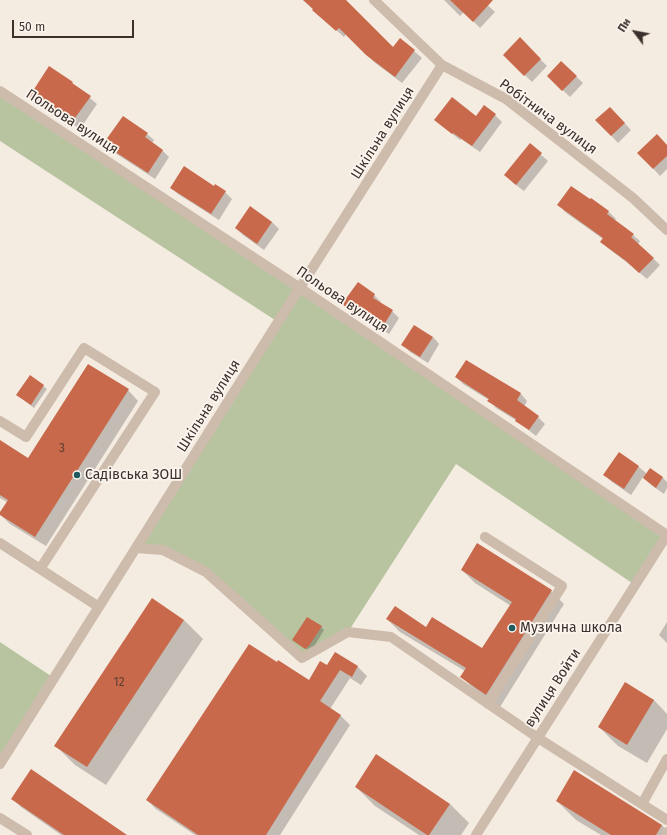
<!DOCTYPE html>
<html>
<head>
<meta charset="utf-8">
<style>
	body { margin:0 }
	#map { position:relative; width:667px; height:835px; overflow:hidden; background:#f4ebe1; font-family:"Fira Sans",sans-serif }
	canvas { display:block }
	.north { position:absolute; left:615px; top:12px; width:40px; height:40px; -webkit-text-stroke:3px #fbf5ee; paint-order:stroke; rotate:302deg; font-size:11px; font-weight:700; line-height:16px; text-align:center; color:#3b302b }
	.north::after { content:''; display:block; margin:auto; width:14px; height:18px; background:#3b302b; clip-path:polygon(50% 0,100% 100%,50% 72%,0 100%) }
	.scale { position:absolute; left:12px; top:20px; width:122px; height:18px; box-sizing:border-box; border:2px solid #3b302b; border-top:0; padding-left:5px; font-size:12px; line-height:14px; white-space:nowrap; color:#3b302b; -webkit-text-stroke:3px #fbf5ee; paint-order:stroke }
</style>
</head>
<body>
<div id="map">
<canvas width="667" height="835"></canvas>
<div class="north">Пн</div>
<div class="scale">50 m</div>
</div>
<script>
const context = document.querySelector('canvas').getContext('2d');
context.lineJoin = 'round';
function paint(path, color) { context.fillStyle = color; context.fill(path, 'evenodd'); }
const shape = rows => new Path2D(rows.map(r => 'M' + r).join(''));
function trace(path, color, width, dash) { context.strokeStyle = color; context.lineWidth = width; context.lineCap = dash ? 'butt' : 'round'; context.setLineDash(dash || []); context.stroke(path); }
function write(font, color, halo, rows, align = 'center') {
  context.font = font + ' "Fira Sans",sans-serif'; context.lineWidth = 3.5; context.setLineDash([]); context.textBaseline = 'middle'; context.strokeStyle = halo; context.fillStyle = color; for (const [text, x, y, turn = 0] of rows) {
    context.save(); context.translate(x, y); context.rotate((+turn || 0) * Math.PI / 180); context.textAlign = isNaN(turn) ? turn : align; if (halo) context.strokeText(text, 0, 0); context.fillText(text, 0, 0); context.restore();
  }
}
const green = shape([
	[0,94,667,535,635,585,456,464,348,632,302,658,206,572,163,550,136,548,278,322,0,141],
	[0,642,54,678,0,764]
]);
const shadow = shape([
	[303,0,344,0,393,49,400,39,422,58,402,83,374,62,346,34,344,37],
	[444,0,482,0,495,12,480,28,464,12,460,16],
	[520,39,547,66,532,82,504,55],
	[561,62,583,83,570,97,548,76],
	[49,68,72,83,97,104,80,129,62,117,61,118,37,103,30,96],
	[495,115,502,122,480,152,461,139,460,140,435,120],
	[617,115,631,130,618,143,597,120],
	[147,134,154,140,152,143,162,150,169,157,155,179,112,151,105,144],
	[530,145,548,161,524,191,512,182],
	[667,146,667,169,660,176,639,153],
	[214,187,225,192,232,199,219,220,178,194,171,188],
	[591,199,609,212,616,219,614,221,633,235,640,241,638,244,660,265,647,279,634,268,608,248,601,241,603,239,565,212,559,205,590,200],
	[250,207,272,222,279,229,264,250,243,235,236,228],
	[374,295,381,302,380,303,392,311,399,318,389,334,368,321,367,323,350,311,344,304],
	[433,337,439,344,428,363,410,352,403,345],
	[466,361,521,394,527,401,524,407,538,417,545,424,536,436,517,421,496,408,489,400,463,384,456,377],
	[30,376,47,389,34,408,17,395],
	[128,390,138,401,46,546,10,524,0,514,7,502,0,498,0,441,28,459],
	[619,454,639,467,647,474,650,469,663,478,667,482,667,488,664,494,651,485,643,477,631,495,612,482,605,475],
	[462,570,551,591,564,604,500,707,475,690,462,677,465,671,400,632,387,619,426,628,483,650,511,606,475,583],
	[184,620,203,639,106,785,75,765,56,746],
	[667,622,667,643,659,635],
	[321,627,324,630,312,650,309,651,293,640],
	[335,654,358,667,367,676,361,685,350,678,330,709,341,716,350,725,280,835,195,835,156,809,147,800,309,682,327,667],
	[625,684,654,700,667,714,667,729,647,763,618,746,599,727],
	[356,787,450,804,469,823,461,835,419,835,375,806],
	[12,798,126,835,61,835,21,807],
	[557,801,662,825,667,831,667,835,601,835,576,820]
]);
const building = shape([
	[303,0,346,0,393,47,400,38,415,50,395,77,366,55,339,28,336,31,312,10,313,9],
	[450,0,493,0,473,22],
	[520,37,541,59,524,76,503,55],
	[561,61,577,76,562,91,547,76],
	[49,66,73,82,72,83,91,96,72,122,55,110,54,112,29,97],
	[452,97,476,116,484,105,496,114,472,146,453,133,452,134,434,120],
	[610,107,625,123,611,136,595,120],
	[123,116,148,133,145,137,163,150,148,173,103,144],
	[657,134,667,145,667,156,653,169,637,153],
	[530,143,542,153,516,185,504,175],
	[184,166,214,186,215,184,226,191,211,214,170,188],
	[571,186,590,199,591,198,609,211,607,214,634,234,631,237,654,258,639,273,626,261,600,242,603,238,557,205],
	[250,206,272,222,257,244,235,228],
	[358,282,375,294,373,298,393,310,382,328,361,315,359,317,342,304],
	[414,325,433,337,420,357,401,345],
	[466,360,521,393,517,400,539,416,529,430,515,421,516,419,487,401,489,399,455,377],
	[88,364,129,389,35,537,0,515,0,512,8,500,0,495,0,440,28,458],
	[30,375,44,385,31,405,16,395],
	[619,452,639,466,624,489,603,475],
	[650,468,663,477,656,488,643,478],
	[477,543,552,590,486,695,460,677,466,668,386,619,395,606,426,627,432,617,482,648,512,602,461,570],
	[152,598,184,620,87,767,54,746],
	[307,617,322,626,309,646,305,649,292,640],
	[249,644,277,662,278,660,309,680,320,661,327,665,335,652,358,666,352,677,340,670,320,701,341,715,266,835,198,835,146,800],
	[625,682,654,700,627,745,598,727],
	[376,754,450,804,429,835,427,835,355,787],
	[31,769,127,835,64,835,11,799],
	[574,770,662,825,656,835,611,835,556,801]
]);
const minor = shape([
	[374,0,442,65,506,99,633,198,667,230],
	[0,91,300,288,667,535],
	[0,421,26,437,84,348,155,392,40,569],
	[485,537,562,586,488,704],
	[0,543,99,607],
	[136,548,163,550,206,572,302,658,348,632,391,637,538,738,667,820],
	[0,764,278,322,442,65],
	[642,804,667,759],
	[0,818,27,835],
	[476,835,667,535],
	[666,835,667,832]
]);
const markers = [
	[77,475,4,"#1f5a5e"],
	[512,628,4,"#1f5a5e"]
];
const numberNames = [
	["3",62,449],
	["12",119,683]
];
const streetNames = [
	["Робітнича вулиця",548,117,36],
	["Польова вулиця",72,122,33],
	["Шкільна вулиця",383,133,-58],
	["Польова вулиця",342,300,34],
	["Шкільна вулиця",209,406,-58],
	["вулиця Войти",553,688,-57]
];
const poiNames = [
	["Садівська ЗОШ",85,475],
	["Музична школа",520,628]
];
paint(green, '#b8c4a0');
paint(shadow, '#0003');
paint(building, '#c8694b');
trace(minor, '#cdbbac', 10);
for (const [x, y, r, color] of markers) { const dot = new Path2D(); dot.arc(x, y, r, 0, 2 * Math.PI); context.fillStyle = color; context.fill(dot); trace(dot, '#fbf5ee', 1.5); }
write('12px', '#5e3e33', null, numberNames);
write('14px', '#3b302b', '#fbf5ee', streetNames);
write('14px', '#3b302b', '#fbf5ee', poiNames, 'left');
</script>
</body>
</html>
